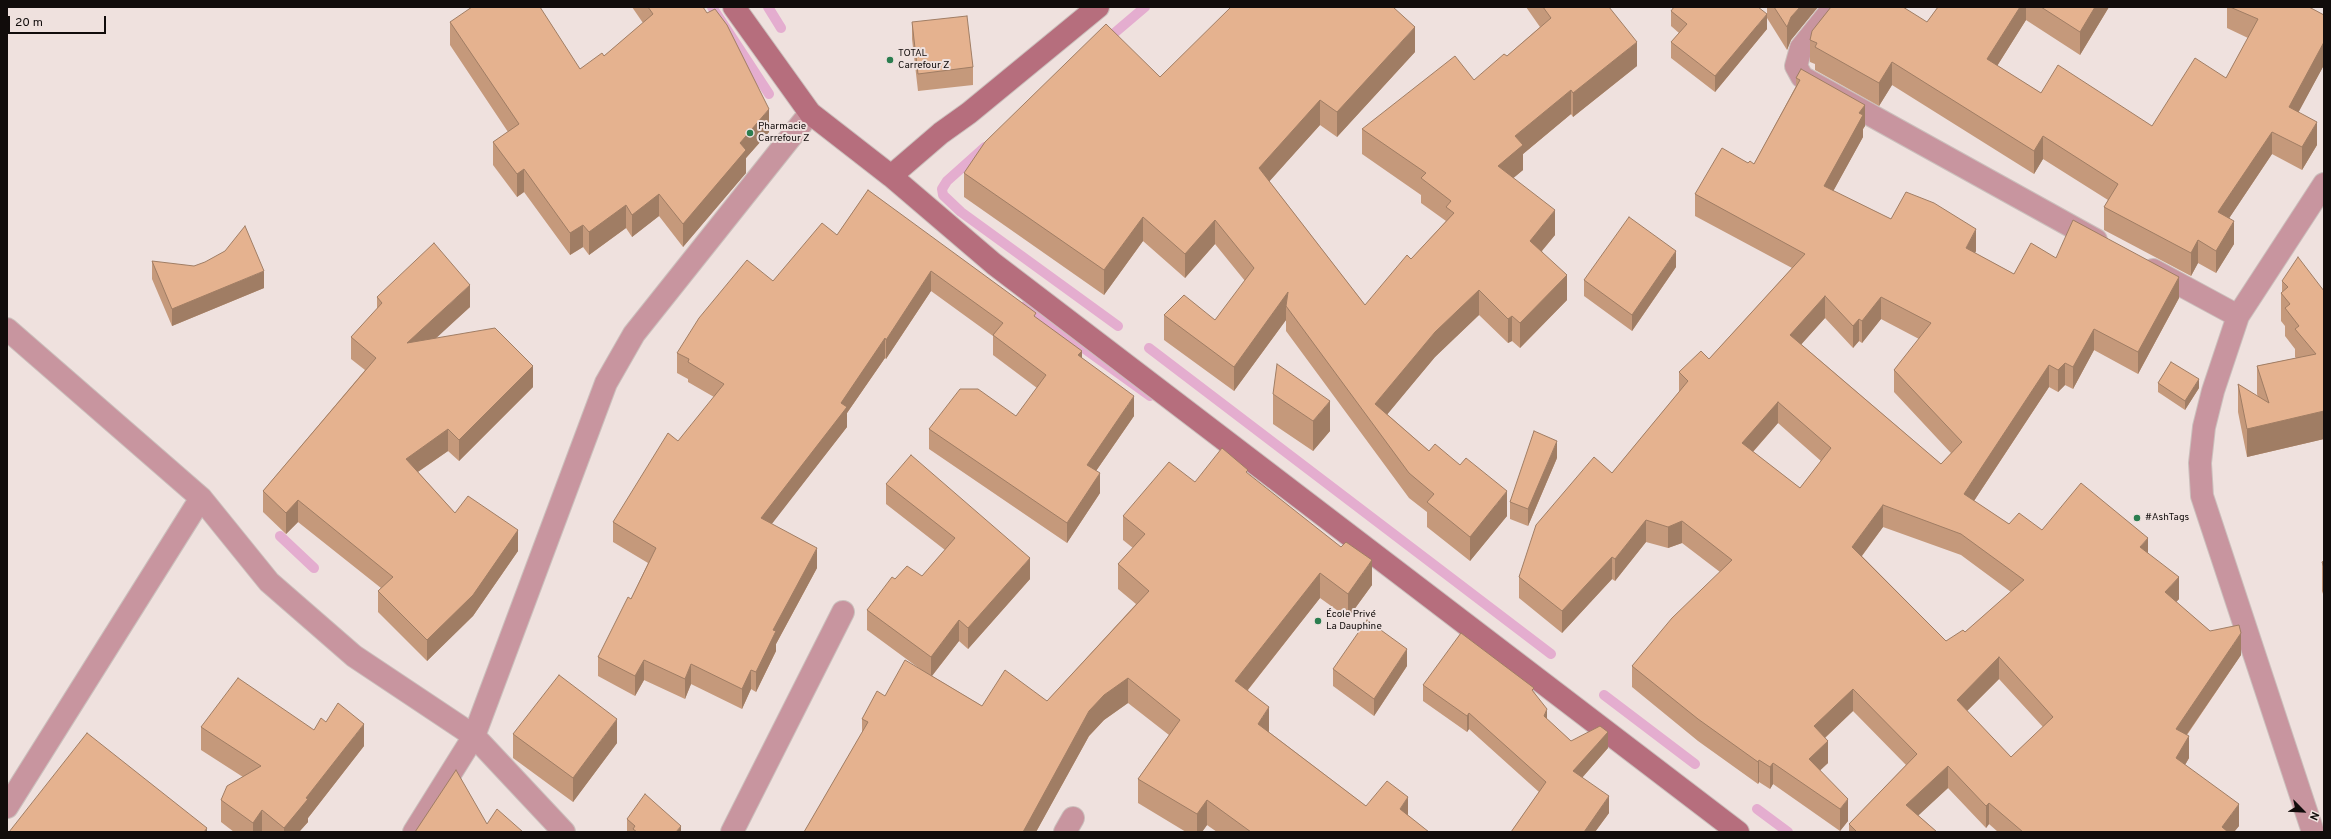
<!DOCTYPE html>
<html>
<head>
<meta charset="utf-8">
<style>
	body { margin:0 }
	#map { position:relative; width:2331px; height:839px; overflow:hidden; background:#efe1de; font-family:Overpass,sans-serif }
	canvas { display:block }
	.frame { position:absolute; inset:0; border:8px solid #110c0b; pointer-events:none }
	.north { position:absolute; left:2283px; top:791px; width:40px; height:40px; -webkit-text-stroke:3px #efe1de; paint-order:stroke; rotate:114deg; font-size:11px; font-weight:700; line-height:16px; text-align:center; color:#110c0b }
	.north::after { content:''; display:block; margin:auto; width:14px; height:18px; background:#110c0b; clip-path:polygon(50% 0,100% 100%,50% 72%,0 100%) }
	.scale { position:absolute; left:8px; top:16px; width:98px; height:18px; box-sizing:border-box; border:2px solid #110c0b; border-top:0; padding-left:5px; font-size:12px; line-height:14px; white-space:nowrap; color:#110c0b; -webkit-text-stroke:3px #efe1de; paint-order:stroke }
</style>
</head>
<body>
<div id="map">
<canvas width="2331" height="839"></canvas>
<div class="frame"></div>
<div class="north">N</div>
<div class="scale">20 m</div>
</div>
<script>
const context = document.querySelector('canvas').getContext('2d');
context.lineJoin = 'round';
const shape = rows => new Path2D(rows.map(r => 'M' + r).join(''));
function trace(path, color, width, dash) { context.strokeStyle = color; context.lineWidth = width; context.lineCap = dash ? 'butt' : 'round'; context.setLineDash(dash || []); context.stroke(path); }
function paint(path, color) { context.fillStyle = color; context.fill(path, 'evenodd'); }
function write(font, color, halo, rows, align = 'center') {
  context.font = font + ' Overpass,sans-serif'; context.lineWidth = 4; context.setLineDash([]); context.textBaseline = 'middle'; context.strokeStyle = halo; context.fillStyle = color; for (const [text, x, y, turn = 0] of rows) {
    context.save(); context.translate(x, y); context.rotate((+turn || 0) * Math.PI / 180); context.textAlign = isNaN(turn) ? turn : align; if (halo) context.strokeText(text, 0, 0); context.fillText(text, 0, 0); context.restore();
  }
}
const stream = shape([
	[712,7,769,94],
	[768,7,781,28],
	[1105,41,1145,7],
	[985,147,947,181,942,189,943,195,961,212,1118,326],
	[1025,306,1150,396],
	[1149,348,1551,654],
	[280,536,314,568],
	[1604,695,1695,764],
	[1757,809,1788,832]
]);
const street = shape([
	[1834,7,1801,48,1796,66,1802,77,2096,240],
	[2153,270,2238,316],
	[7,329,201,498,269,582,354,656,474,736,564,832],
	[7,807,201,498],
	[414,832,474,736,606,383,634,334,810,113],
	[732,832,843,612],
	[1065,832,1073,818],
	[2313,832,2202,496,2200,463,2204,427,2213,391,2238,316,2324,184]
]);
const secondary = shape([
	[734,7,810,113,891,176,994,264,1738,832],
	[891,176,941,133,969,113,1098,7]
]);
const wall = shape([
	[632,7,703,7,769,132,746,158,746,173,683,247,659,216,632,237,626,228,589,255,583,247,570,255,524,192,517,197,493,165,493,142,508,132,450,45,450,22,580,69,604,56,643,23],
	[1526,7,1609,7,1637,66,1573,117,1571,114,1523,154,1523,170,1513,178,1555,235,1542,251,1567,300,1520,348,1512,341,1508,343,1479,315,1435,357,1387,414,1429,451,1507,516,1470,561,1427,527,1427,512,1409,498,1286,331,1286,320,1234,391,1164,340,1164,315,1215,320,1245,281,1215,244,1185,278,1143,241,1104,295,964,197,964,173,1160,77,1415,52,1337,137,1320,125,1269,181,1365,305,1411,259,1446,221,1421,203,1421,195,1362,154,1362,129,1474,80,1507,56,1540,27],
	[1767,7,1818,7,1791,40,1787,50,1767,18],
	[1938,7,2109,7,2080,55,2026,20,1997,66,2041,93,2152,126,2226,78,2248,38,2227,28,2227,7,2309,7,2324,15,2324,65,2298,112,2317,145,2302,170,2272,154,2229,218,2234,244,2216,273,2198,263,2191,276,2104,230,2104,207,2108,200,2043,159,2034,174,1892,85,1879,106,1815,70,1815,64,1810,62,1810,40,1927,22],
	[1671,11,1767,29,1715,92,1671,58,1671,42,1679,33,1671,26],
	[912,22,973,67,973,85,918,91,912,39],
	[1801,69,1865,126,1863,129,1863,137,1833,191,1891,219,1976,251,1975,253,2014,274,2056,258,2179,298,2138,374,2094,350,2073,389,2065,385,2058,392,2049,387,1974,501,2009,524,2042,530,2148,553,2179,599,2176,602,2210,631,2241,655,2187,735,2189,758,2185,765,2239,826,2234,832,1998,832,1989,824,1986,828,1948,788,1918,815,1937,832,1849,832,1849,824,1906,765,1853,711,1825,738,1828,763,1820,770,1848,821,1840,831,1773,784,1770,789,1759,782,1758,784,1698,741,1632,687,1632,666,1720,572,1682,543,1668,548,1646,542,1615,581,1612,579,1562,633,1519,598,1519,577,1612,473,1679,392,1679,372,1709,359,1792,268,1695,216,1695,194,1748,163,1754,164,1796,86,1796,78],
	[1825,318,1853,348,1859,341,1862,343,1881,319,1919,339,1894,370,1894,392,1951,453,1941,464,1801,344],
	[1778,423,1821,461,1800,488,1753,452],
	[1883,527,1961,555,2011,592,1965,632,1946,641,1862,556],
	[1999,679,2043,727,2011,757,1967,711],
	[868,190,1036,318,1082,358,1134,416,1096,471,1100,493,1067,543,929,449,929,429,1016,416,1037,388,993,355,993,336,931,291,886,359,885,358,847,413,847,427,771,524,817,568,776,644,776,651,756,692,751,689,742,709,691,684,685,699,644,680,635,696,598,676,598,657,631,599,648,563,613,542,613,522,714,397,688,382,688,379,677,373,677,353,837,235],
	[152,261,264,288,172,326,152,279],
	[1676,267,1632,331,1584,296,1584,280],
	[2282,281,2324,291,2324,439,2247,457,2238,412,2238,384,2258,397,2257,394,2257,366,2296,358,2295,357,2295,349,2285,336,2285,326,2281,321,2281,293,2282,292],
	[377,297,470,307,435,338,533,387,459,461,448,451,418,472,455,513,518,551,473,616,427,661,378,612,378,591,381,588,298,522,286,534,263,512,263,491,365,370,351,359,351,337,377,309],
	[2158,383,2199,388,2185,410,2158,392],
	[1273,394,1330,431,1313,451,1273,424],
	[1557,458,1528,526,1510,519,1510,502],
	[1248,474,1372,585,1348,618,1320,598,1248,690,1269,732,1366,806,1408,816,1429,832,1217,832,1207,825,1202,832,1186,832,1138,803,1138,779,1169,735,1128,703,1104,720,1089,736,1036,832,804,832,862,733,862,719,885,696,920,669,867,630,867,610,895,579,922,576,945,550,886,504,886,484,1030,579,968,649,959,641,932,676,982,706,1047,701,1136,604,1118,589,1118,564,1133,548,1123,540,1123,516,1195,482],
	[2324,561,2324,597,2322,591,2322,562],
	[1407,666,1374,716,1333,686,1333,669],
	[1423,685,1534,692,1547,719,1571,741,1608,748,1582,778,1609,813,1595,832,1511,832,1539,792,1469,729,1467,732,1423,701],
	[326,722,364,746,308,818,308,822,299,832,234,832,221,822,221,800,243,777,201,750,201,727,314,730],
	[513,734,617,743,573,802,513,758],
	[627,819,681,832,627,832]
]);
const shadedWall = shape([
	[1800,7,1818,7,1791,40,1787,50,1787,27,1791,17],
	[2020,7,2026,7,2026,20,1987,82,1987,59],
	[2095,7,2109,7,2080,55,2080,32],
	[1767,14,1767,29,1715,92,1715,76],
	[1415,27,1415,52,1337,137,1337,112],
	[1637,42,1637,66,1573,117,1573,93],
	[2324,42,2324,65,2289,130,2289,107],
	[1892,62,1892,85,1879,106,1879,83],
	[1571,90,1571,114,1523,154,1523,170,1498,191,1498,166,1515,136],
	[1320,100,1320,125,1259,193,1259,168],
	[1865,105,1865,126,1863,129,1863,137,1824,208,1824,186,1859,113],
	[769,109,769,132,746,158,746,173,683,247,683,224,740,143],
	[2317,122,2317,145,2302,170,2302,147],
	[2272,132,2272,154,2218,235,2218,212],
	[2043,136,2043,159,2034,174,2034,151],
	[524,169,524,192,517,197,517,174],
	[659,194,659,216,632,237,632,215],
	[626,205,626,228,589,255,589,232],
	[1555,210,1555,235,1530,265,1530,241],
	[1143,217,1143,241,1104,295,1104,270],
	[1215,220,1215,244,1185,278,1185,254],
	[2234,221,2234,244,2216,273,2216,251],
	[583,225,583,247,570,255,570,233],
	[1976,229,1976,251,1966,269,1966,248],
	[2198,240,2198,263,2191,276,2191,253],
	[1676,251,1676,267,1632,331,1632,315],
	[264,271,264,288,172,326,172,309],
	[931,271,931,291,886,359,886,340],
	[1567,275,1567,300,1520,348,1520,323],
	[2179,277,2179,298,2138,374,2138,352],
	[470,285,470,307,407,365,407,343],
	[1479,290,1479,315,1435,357,1376,428,1375,404,1435,332],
	[1288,292,1286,306,1286,320,1234,391,1234,367],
	[1825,296,1825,318,1790,357,1790,335],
	[1881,297,1881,319,1862,343,1862,321],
	[1512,316,1512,341,1508,343,1508,319],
	[1859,319,1859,341,1853,348,1853,326],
	[2094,329,2094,350,2073,389,2073,367],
	[885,338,885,358,847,413,847,427,761,538,761,518],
	[1082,351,1082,371,1078,355],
	[2065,363,2065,385,2058,392,2058,370],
	[2049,365,2049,387,1964,516,1964,494],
	[533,366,533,387,459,461,459,440],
	[2199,379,2199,388,2185,410,2185,401],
	[1134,396,1134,416,1087,484,1087,465],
	[1330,401,1330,431,1313,451,1313,421],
	[1778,402,1778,423,1742,464,1742,443],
	[2324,411,2324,439,2247,457,2247,429],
	[448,429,448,451,406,480,406,459],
	[1557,441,1557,458,1528,526,1528,509],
	[1100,473,1100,493,1067,543,1067,523],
	[1507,491,1507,516,1470,561,1470,537],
	[298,500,298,522,286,534,286,513],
	[1883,505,1883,527,1852,569,1852,547],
	[1646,520,1646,542,1615,581,1615,559],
	[1682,521,1682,543,1668,548,1668,527],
	[518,530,518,551,473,616,427,661,427,640],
	[2148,538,2148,560,2140,547],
	[817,548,817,568,776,644,776,651,756,692,756,672,773,630],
	[1612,557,1612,579,1562,633,1562,611],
	[1030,558,1030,579,968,649,968,628],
	[1372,560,1372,585,1348,618,1348,594],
	[1320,573,1320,598,1235,706,1235,681],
	[2179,577,2179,599,2165,614,2165,592],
	[959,620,959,641,931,677,931,657],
	[2241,633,2241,655,2176,750,2176,729],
	[1407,649,1407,666,1374,716,1374,699],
	[1999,657,1999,679,1957,721,1957,700],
	[644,660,644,680,635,696,635,676],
	[691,664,691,684,685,699,685,679],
	[751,670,751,689,742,709,742,689],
	[1128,678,1128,703,1104,720,1089,736,1036,832,1023,832,1089,711,1104,695],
	[1853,689,1853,711,1814,748,1814,726],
	[1269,707,1269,732,1258,749,1258,724],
	[1547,709,1547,725,1544,716],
	[1469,713,1469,729,1467,732,1467,716],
	[617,719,617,743,573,802,573,778],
	[364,724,364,746,308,818,308,822,299,832,284,832,284,828,306,798],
	[1608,732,1608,748,1573,788,1573,771],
	[2189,736,2189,758,2176,780,2176,758],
	[1828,741,1828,763,1809,781,1809,759],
	[1759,760,1759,782,1758,784,1758,762],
	[1773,763,1773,784,1770,789,1770,767],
	[1948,766,1948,788,1906,827,1906,805],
	[1609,796,1609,813,1595,832,1584,832],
	[1408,797,1408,821,1400,809],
	[1848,799,1848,821,1840,831,1840,809],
	[1207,800,1207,825,1202,832,1197,832,1197,814],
	[1989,803,1989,824,1986,828,1986,806],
	[2239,804,2239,826,2234,832,2222,832,2222,827],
	[262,810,262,832,253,832,253,823],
	[681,826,681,832,676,832],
	[207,828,207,832,204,832]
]);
const building = shape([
	[472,7,540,7,580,69,602,53,604,56,653,14,648,7,703,7,707,13,715,9,727,25,769,109,740,143,746,150,683,224,659,194,632,215,626,205,589,232,583,225,570,233,524,169,517,174,493,142,519,124,450,22,472,7],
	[1231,7,1393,7,1415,27,1337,112,1320,100,1259,168,1365,305,1407,255,1411,259,1454,213,1446,207,1451,201,1421,178,1426,173,1362,129,1455,56,1474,80,1504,54,1507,56,1551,18,1543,7,1609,7,1637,42,1573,93,1571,90,1515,136,1523,145,1498,166,1555,210,1530,241,1567,275,1520,323,1512,316,1508,319,1479,290,1435,332,1375,404,1429,451,1435,444,1460,465,1466,458,1507,491,1470,537,1427,502,1434,494,1409,473,1286,306,1288,292,1234,367,1164,315,1184,295,1215,320,1254,268,1215,220,1185,254,1143,217,1104,270,964,173,985,142,1106,24,1160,77,1231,7],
	[1674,7,1758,7,1767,14,1715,76,1671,42,1687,24,1671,11,1674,7],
	[1774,7,1800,7,1791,17,1787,27,1774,7],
	[1831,7,1903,7,1927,22,1938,7,2020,7,1987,59,2041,93,2058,65,2152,126,2195,58,2226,78,2258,19,2230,7,2309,7,2324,15,2324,42,2289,107,2317,122,2302,147,2272,132,2218,212,2234,221,2216,251,2198,240,2191,253,2104,207,2118,184,2043,136,2034,151,1892,62,1879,83,1815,47,1817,43,1810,40,1812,31,1831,7],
	[2041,7,2095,7,2080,32,2041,7],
	[967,16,973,67,918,74,912,22,967,16],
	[1801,69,1865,105,1859,113,1863,115,1824,186,1891,219,1906,192,1934,203,1976,229,1966,248,2014,274,2031,243,2056,258,2073,220,2179,277,2138,352,2094,329,2073,367,2065,363,2058,370,2049,365,1964,494,2009,524,2019,513,2042,530,2081,483,2148,538,2140,547,2179,577,2165,592,2210,631,2239,625,2241,633,2176,729,2189,736,2176,758,2239,804,2222,827,2228,832,2023,832,1989,803,1986,806,1948,766,1906,805,1937,832,1857,832,1849,824,1917,754,1853,689,1814,726,1828,741,1809,759,1848,799,1840,809,1773,763,1770,767,1759,760,1758,762,1698,719,1632,666,1672,618,1732,560,1682,521,1668,527,1646,520,1615,559,1612,557,1562,611,1519,577,1536,525,1594,457,1612,473,1688,381,1679,372,1701,351,1709,359,1805,254,1695,194,1722,148,1748,163,1750,161,1754,164,1800,80,1796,78,1801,69],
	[1825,296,1853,326,1859,319,1862,321,1881,297,1931,323,1894,370,1962,442,1941,464,1790,335,1825,296],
	[1778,402,1831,448,1800,488,1742,443,1778,402],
	[1883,505,1961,534,2024,580,1965,632,1963,630,1946,641,1852,547,1883,505],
	[1999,657,2053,717,2011,757,1957,700,1999,657],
	[868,190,1036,313,1034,316,1082,351,1078,355,1134,396,1087,465,1100,473,1067,523,929,429,960,389,978,389,1016,416,1046,375,993,335,1003,323,931,271,886,340,885,338,841,403,847,407,761,518,817,548,773,630,776,631,756,672,751,670,742,689,691,664,685,679,644,660,635,676,598,657,628,597,631,599,656,548,613,522,668,433,678,441,724,384,688,362,689,359,677,353,699,318,747,260,773,281,822,223,837,235,868,190],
	[1629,217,1676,251,1632,315,1584,280,1629,217],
	[245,226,264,271,172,309,152,261,194,266,205,262,225,251,245,226],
	[434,243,470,285,407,343,495,328,533,366,459,440,448,429,406,459,455,513,468,496,518,530,473,595,427,640,378,591,393,577,298,500,286,513,263,491,376,358,351,337,382,303,377,297,434,243],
	[2298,257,2324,291,2324,411,2247,429,2238,384,2269,403,2257,366,2316,354,2295,329,2299,326,2285,308,2290,304,2281,293,2288,287,2282,281,2298,257],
	[2171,362,2199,379,2185,401,2158,383,2171,362],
	[1277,364,1330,401,1313,421,1273,394,1277,364],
	[1534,431,1557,441,1528,509,1510,502,1534,431],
	[1222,448,1248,470,1246,472,1341,547,1346,542,1372,560,1348,594,1320,573,1235,681,1269,707,1258,724,1366,806,1387,781,1408,797,1400,809,1429,832,1251,832,1207,800,1197,814,1138,779,1180,720,1128,678,1104,695,1089,711,1023,832,804,832,868,722,862,719,877,691,885,696,905,660,982,706,1005,670,1047,701,1149,591,1118,564,1145,534,1123,516,1169,462,1195,482,1222,448],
	[911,455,1030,558,968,628,959,620,931,657,867,610,892,577,895,579,907,566,922,576,955,538,886,484,911,455],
	[2324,561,2324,568,2322,562,2324,561],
	[1367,620,1407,649,1374,699,1333,669,1367,620],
	[1461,633,1534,688,1532,690,1547,709,1544,716,1571,741,1600,726,1608,732,1573,771,1609,796,1584,832,1511,832,1546,782,1469,713,1467,716,1423,685,1461,633],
	[559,675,617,719,573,778,513,734,559,675],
	[238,678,314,730,321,718,326,722,338,703,364,724,306,798,308,799,284,828,262,810,253,823,221,800,227,786,261,766,201,727,238,678],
	[87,733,207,828,204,832,9,832,87,733],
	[456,770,487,824,497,809,523,832,415,832,456,770],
	[645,794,681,826,676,832,637,832,633,829,635,826,627,819,645,794]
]);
const markers = [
	[890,60,4,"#2b7d4f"],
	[750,133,4,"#2b7d4f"],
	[2137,518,4,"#2b7d4f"],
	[1318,621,4,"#2b7d4f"]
];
const poiNames = [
	["TOTAL",898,54],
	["Carrefour Z",898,66],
	["Pharmacie",758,127],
	["Carrefour Z",758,139],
	["#AshTags",2145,518],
	["École Privé",1326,615],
	["La Dauphine",1326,627]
];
trace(stream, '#e4adcf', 10);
trace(street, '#cbbfbc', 24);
trace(secondary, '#cbbfbc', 24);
trace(street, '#c8959f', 22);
trace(secondary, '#b66e7d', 22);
paint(wall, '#c5997b');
paint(shadedWall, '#a07d64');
paint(building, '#e5b28f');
trace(building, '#a07d64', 1);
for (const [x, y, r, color] of markers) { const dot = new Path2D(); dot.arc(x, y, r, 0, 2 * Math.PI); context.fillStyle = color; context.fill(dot); trace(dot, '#efe1de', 1.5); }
write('10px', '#110c0b', '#efe1de', poiNames, 'left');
</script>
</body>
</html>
